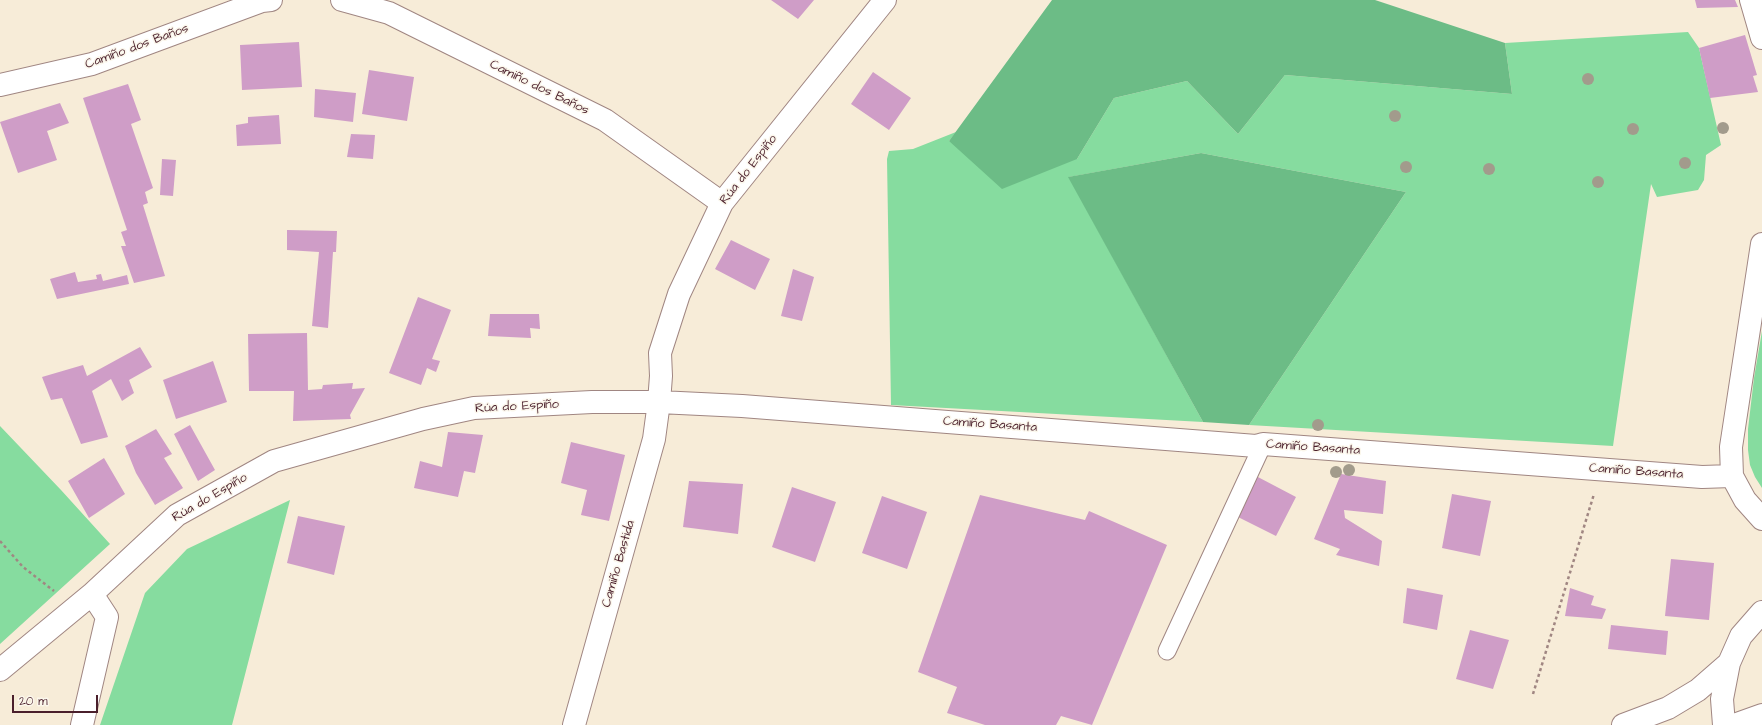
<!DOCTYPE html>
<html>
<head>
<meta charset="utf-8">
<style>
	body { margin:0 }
	#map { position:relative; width:1762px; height:725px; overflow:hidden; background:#f7ecd8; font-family:"Architects Daughter",sans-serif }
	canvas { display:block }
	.scale { position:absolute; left:12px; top:695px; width:86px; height:18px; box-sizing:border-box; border:2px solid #4a1f2b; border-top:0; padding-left:5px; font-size:12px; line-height:14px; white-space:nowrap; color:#4a1f2b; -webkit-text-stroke:3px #fbf7ec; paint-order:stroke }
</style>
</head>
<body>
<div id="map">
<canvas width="1762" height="725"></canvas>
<div class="scale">20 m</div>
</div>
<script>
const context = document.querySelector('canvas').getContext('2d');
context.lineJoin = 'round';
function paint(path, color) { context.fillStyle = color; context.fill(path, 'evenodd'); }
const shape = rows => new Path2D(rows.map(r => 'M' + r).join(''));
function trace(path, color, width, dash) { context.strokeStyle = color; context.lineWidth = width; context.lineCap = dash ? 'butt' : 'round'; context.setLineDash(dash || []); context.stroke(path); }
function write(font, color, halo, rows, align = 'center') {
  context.font = font + ' "Architects Daughter",sans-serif'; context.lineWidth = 3; context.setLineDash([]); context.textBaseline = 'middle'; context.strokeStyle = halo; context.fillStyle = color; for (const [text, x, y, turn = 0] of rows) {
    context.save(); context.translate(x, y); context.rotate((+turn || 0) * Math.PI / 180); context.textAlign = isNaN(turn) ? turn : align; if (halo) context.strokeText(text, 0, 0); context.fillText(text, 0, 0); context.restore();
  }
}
const green = shape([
	[1688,32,1699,48,1721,145,1706,155,1704,180,1698,190,1657,197,1651,184,1613,446,1249,425,1406,192,1201,153,1069,177,1203,422,891,405,887,159,889,151,913,149,956,132,949,141,1077,159,1114,98,1187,81,1238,134,1285,75,1512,94,1505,43],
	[1762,331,1762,488,1755,477,1750,465,1748,450,1748,429,1754,378],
	[0,426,61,490,110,544,0,644],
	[290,500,232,725,100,725,145,593,187,549]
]);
const forest = shape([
	[1052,0,1375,0,1505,43,1512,94,1285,75,1238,134,1187,81,1114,98,1077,159,1002,189,949,141],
	[1201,153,1406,192,1249,425,1203,422,1068,177]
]);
const building = shape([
	[771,0,814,0,798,19],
	[1695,0,1735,0,1738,7,1697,8],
	[1745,35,1757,75,1753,76,1758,92,1710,98,1699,48],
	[299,42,302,87,242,90,240,45],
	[369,70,414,77,407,121,362,114],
	[873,72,911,98,889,130,851,104],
	[128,84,141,120,131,124,153,188,145,192,148,203,143,205,165,276,134,283,121,246,126,246,121,232,127,230,83,98],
	[315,89,356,93,353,122,314,117],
	[60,103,69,123,47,131,57,160,18,173,0,122],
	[279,115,281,144,237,146,236,125,248,123,248,117],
	[351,134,375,135,373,159,347,157],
	[162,159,176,160,173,196,160,195],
	[287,230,337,231,336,252,333,252,328,328,312,326,319,252,287,250],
	[731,240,770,259,755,290,715,269],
	[793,269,814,277,802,321,781,316],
	[75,272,78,282,97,279,96,275,101,274,103,281,127,275,129,284,57,299,50,279],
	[418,297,451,310,432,359,440,361,436,372,427,368,421,385,389,373],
	[490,314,539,314,540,329,530,328,531,338,488,336],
	[307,333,308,390,322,389,323,385,353,383,352,389,365,388,350,415,351,419,293,421,294,391,249,391,248,334],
	[140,347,152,367,129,380,134,393,122,401,111,379,92,391,108,437,81,444,62,398,51,400,42,377,83,365,87,376],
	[213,361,227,402,176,419,163,380],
	[190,425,215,470,198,481,174,434],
	[156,429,172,454,164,458,183,488,155,505,136,473,125,446],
	[448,432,483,435,475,473,464,471,458,497,414,488,420,461,442,467],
	[571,442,625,455,609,521,581,515,587,490,561,483],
	[104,458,125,494,89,518,68,481],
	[1341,474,1386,481,1383,514,1344,510,1345,518,1382,541,1379,566,1336,555,1340,549,1314,539],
	[1256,476,1296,497,1276,536,1234,515],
	[689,481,743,484,738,534,683,527],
	[792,487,836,502,815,562,772,547],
	[1452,494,1491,501,1480,556,1442,548],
	[980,495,1085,520,1089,511,1167,545,1092,725,1061,716,1056,725,985,725,947,713,957,687,918,672],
	[882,496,927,512,907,569,862,553],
	[298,516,345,526,334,575,287,563],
	[1671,559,1714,563,1709,620,1665,616],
	[1407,588,1443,595,1437,630,1403,623],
	[1570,588,1594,596,1591,605,1606,609,1602,619,1565,616],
	[1611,625,1668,631,1666,655,1608,649],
	[1470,630,1509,640,1493,689,1456,679]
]);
const path = shape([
	[0,541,23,567,54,591],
	[1533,694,1594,494]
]);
const lane = shape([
	[1167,651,1263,444]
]);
const street = shape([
	[342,0,389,13,605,120,722,203],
	[1751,0,1762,38],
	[0,85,92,64,262,1,271,0],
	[1762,244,1731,447,1732,476,1745,500,1762,519],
	[0,670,92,594],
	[82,725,107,617,92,594,177,515,274,461,423,419,474,408,592,402,659,402,661,376,660,353,679,294,722,203,885,0],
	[574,725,654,439,659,402,742,406,1256,446,1263,444,1702,477,1732,476]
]);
const highway = shape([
	[1623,725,1668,708,1698,690,1729,663],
	[1724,725,1722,699,1729,663,1741,636,1762,612],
	[1734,725,1762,715]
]);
const trees = [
	[1588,79],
	[1395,116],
	[1723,128],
	[1633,129],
	[1685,163],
	[1406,167],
	[1489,169],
	[1598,182],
	[1318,425],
	[1349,470],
	[1336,472]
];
const streetNames = [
	["Camiño dos Baños",137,47,-20],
	["Camiño dos Baños",539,88,26],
	["Rúa do Espiño",749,170,-52],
	["Rúa do Espiño",517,407,-3],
	["Camiño Basanta",990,425,4],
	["Camiño Basanta",1313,448,4],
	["Camiño Basanta",1636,472,4],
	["Rúa do Espiño",210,498,-30],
	["Camiño Bastida",619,564,-74]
];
paint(green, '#86dc9f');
paint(forest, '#6cbc86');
paint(building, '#cf9dc7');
trace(lane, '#a08682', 19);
trace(street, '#a08682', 24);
trace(highway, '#a08682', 24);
trace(path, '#a08682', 2.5, [3, 3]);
trace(lane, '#fff', 17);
trace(street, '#fff', 22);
trace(highway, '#fff', 22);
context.fillStyle = '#a29b8c';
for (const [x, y] of trees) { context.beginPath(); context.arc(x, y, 6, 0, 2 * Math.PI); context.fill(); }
write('13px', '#4a1f2b', '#fbf7ec', streetNames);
</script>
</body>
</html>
